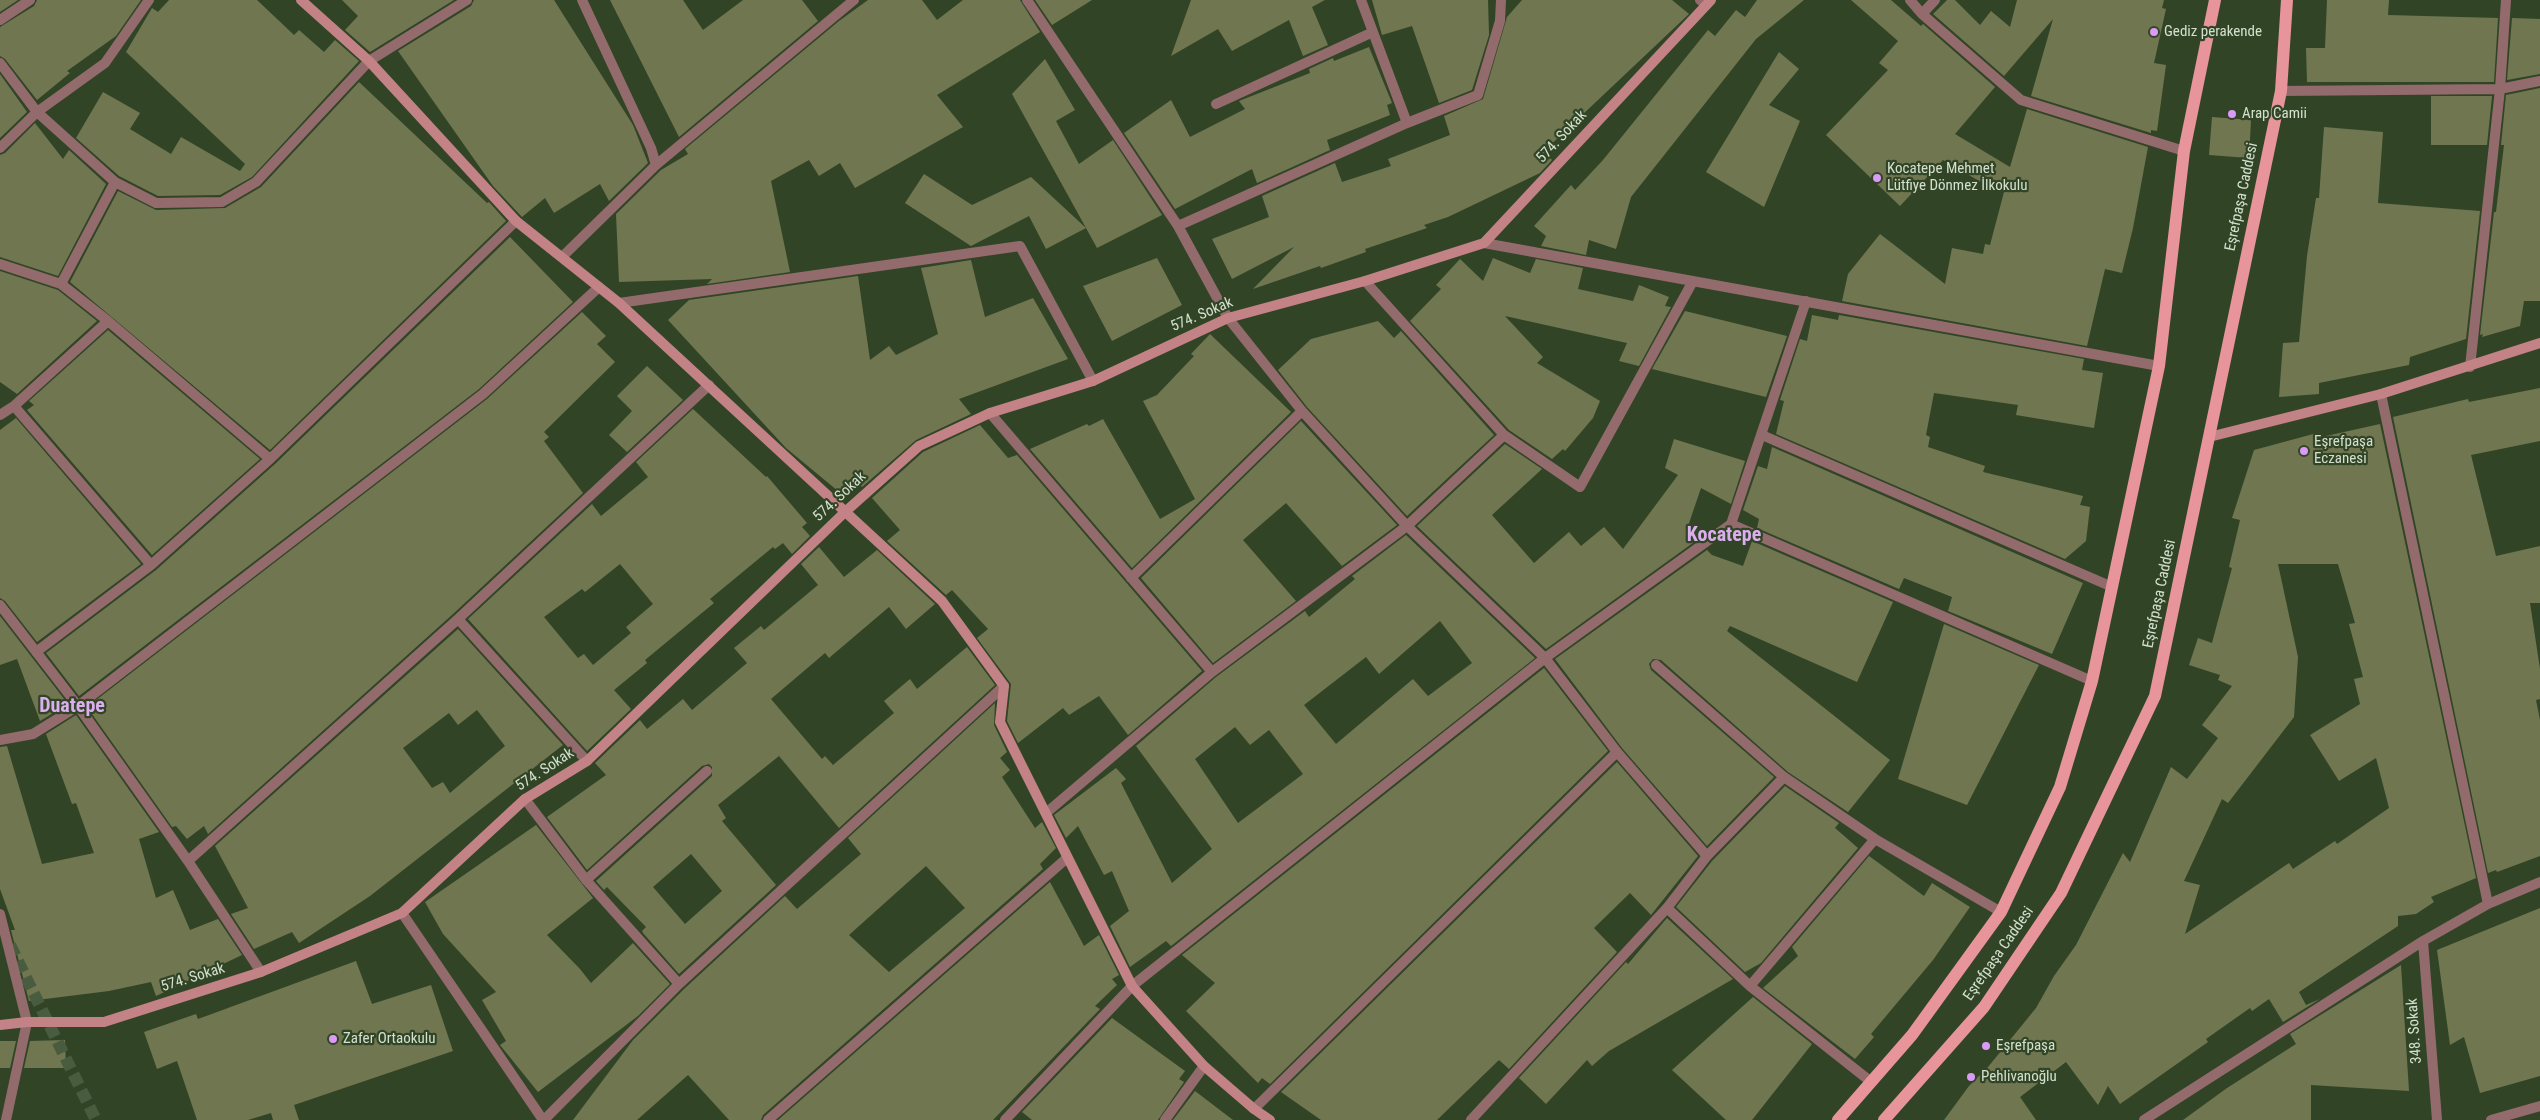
<!DOCTYPE html>
<html>
<head>
<meta charset="utf-8">
<style>
	body { margin:0 }
	canvas { display:block; background:#314526 }
</style>
</head>
<body>
<canvas width="2540" height="1120"></canvas>
<script>
const context = document.querySelector('canvas').getContext('2d');
context.lineJoin = 'round';
function paint(path, color) { context.fillStyle = color; context.fill(path, 'evenodd'); }
const shape = rows => new Path2D(rows.map(r => 'M' + r).join(''));
function trace(path, color, width, dash) { context.strokeStyle = color; context.lineWidth = width; context.lineCap = dash ? 'butt' : 'round'; context.setLineDash(dash || []); context.stroke(path); }
function write(font, color, halo, rows, align = 'center') {
  context.font = font + ' "Roboto Condensed",sans-serif'; context.lineWidth = 4.5; context.setLineDash([]); context.textBaseline = 'middle'; context.strokeStyle = halo; context.fillStyle = color; for (const [text, x, y, turn = 0] of rows) {
    context.save(); context.translate(x, y); context.rotate((+turn || 0) * Math.PI / 180); context.textAlign = isNaN(turn) ? turn : align; if (halo) context.strokeText(text, 0, 0); context.fillText(text, 0, 0); context.restore();
  }
}
const building = shape([
	[0,0,18,0,0,12],
	[37,0,141,0,116,36,67,71,70,73,37,100,5,59,0,56,0,27,34,6],
	[169,0,257,0,294,35,299,30,324,52,335,40,359,61,252,177,220,195,158,196,119,176,76,138,103,92,140,113,130,129,171,154,181,137,240,171,245,164,126,52,152,8,158,12],
	[342,0,454,0,370,52,345,30,358,16],
	[474,0,554,0,633,125,648,163,609,201,600,184,554,213,545,198,522,217,493,186,398,51,471,6],
	[610,0,683,0,703,30,743,0,802,0,818,21,679,137],
	[868,0,922,0,937,20,963,0,1020,0,1040,32,937,95,963,127,855,188,840,163,819,176,809,160,771,181,790,272,707,284,712,279,619,282,616,214,661,170,688,154,685,149,839,21],
	[1035,0,1092,0,1052,25],
	[1191,0,1325,0,1312,7,1328,45,1303,56,1289,20,1232,51,1218,29,1171,56],
	[1372,0,1488,0,1489,35,1472,90,1439,103,1412,26,1382,35],
	[1522,0,1672,0,1689,14,1544,151,1552,160,1540,173,1448,217,1424,225,1427,228,1365,249,1366,252,1321,268,1320,266,1253,289,1294,247,1232,279,1212,239,1269,217,1262,196,1335,163,1342,182,1391,166,1388,159,1450,135,1444,116,1483,99,1507,17],
	[1757,0,1804,0,1756,39,1631,197,1616,249,1589,240,1586,255,1541,246,1546,236,1534,226,1571,185,1575,190,1603,160,1708,30,1715,36,1736,10,1745,17],
	[1851,0,1891,0,1921,26,1923,24,1995,87,1955,134,2010,167,2027,109,2148,147,2133,228,2122,273,2105,269,2087,346,1842,301,1848,274,1880,234,1945,284,1952,248,1983,254,1985,244,1990,245,2004,192,1991,188,1943,160,1900,206,1826,135,1888,70,1879,63,1898,41],
	[1947,0,1955,0,1980,25,1991,11,2010,27,2017,0,2164,0,2162,8,2166,9,2154,63,2166,65,2157,131,2151,130,2151,133,2031,96,2053,19,2004,76,1933,14],
	[2327,0,2389,0,2388,15,2498,18,2494,82,2307,82,2306,48,2325,48],
	[2512,18,2540,19,2540,74,2507,80],
	[1369,47,1392,103,1387,105,1390,115,1327,140,1330,150,1257,183,1252,169,1175,209,1124,133,1171,100,1190,137,1245,109,1239,101,1310,73,1309,69,1333,58,1334,61],
	[1779,52,1799,69,1769,105,1800,121,1764,207,1706,172],
	[1045,59,1075,110,1056,121,1079,164,1113,140,1162,215,1097,248,1086,228,1046,249,1029,216,971,246,905,203,924,174,972,205,1031,177,1086,228,1012,94],
	[0,74,27,112,0,138],
	[359,82,487,203,489,202,506,221,270,450,70,282,118,191,156,210,225,208,261,187],
	[2540,88,2540,301,2524,301,2520,326,2482,337,2483,334,2480,335,2494,212,2496,212,2504,145,2501,145,2506,95],
	[2431,96,2492,96,2487,145,2431,145],
	[2212,117,2251,120,2249,158,2209,155],
	[35,123,63,159,69,150,106,184,58,276,0,257,0,155,5,153],
	[2324,127,2383,132,2378,203,2480,211,2466,339,2410,357,2409,365,2319,383,2319,394,2279,397,2283,343,2299,342,2307,256,2316,198,2319,198],
	[510,237,573,302,479,389,79,696,46,653,156,570,275,464],
	[1157,258,1182,305,1112,341,1083,286],
	[1493,258,1530,273,1536,259,1583,268,1578,289,1633,301,1639,285,1669,297,1665,306,1671,307,1639,366,1619,361,1627,343,1505,316,1543,357,1537,363,1600,401,1593,418,1565,451,1563,449,1552,459,1509,430,1410,321,1441,289,1436,285,1460,259,1483,281],
	[971,260,985,317,1033,298,1068,359,959,399,971,414,916,440,862,487,857,481,844,496,786,448,668,320,689,300,858,276,870,360,889,346,896,355,938,334,921,268],
	[0,271,58,290,97,321,17,394,0,382],
	[1685,311,1787,336,1766,397,1652,369],
	[582,312,606,336,597,344,615,362,544,432,549,437,544,441,583,493,453,614,208,834,204,826,187,839,176,826,172,827,87,707,487,399],
	[1812,315,1838,320,1839,315,2084,359,2082,370,2103,373,2094,428,2016,415,2018,405,1934,393,1926,435,1930,437,1928,447,1985,466,1983,472,2083,496,2080,505,2090,507,2086,541,2065,559,1776,434,1784,401,1780,400,1800,339,1807,341],
	[1378,321,1394,338,1401,331,1494,435,1407,516,1307,407,1278,370,1311,339],
	[108,330,260,459,152,555,27,410,34,405,29,401],
	[1210,334,1291,412,1132,568,1030,449,1087,424,1089,426,1103,419,1160,519,1195,499,1143,401,1157,395,1194,356,1191,354],
	[647,366,683,400,627,452,609,435,632,411,617,396],
	[2540,388,2540,441,2471,455,2496,556,2540,546,2540,603,2530,603,2540,669,2540,699,2536,700,2540,720,2540,856,2497,872,2496,870,2488,873,2393,417,2468,399,2469,402],
	[693,409,766,477,767,476,807,523,802,527,810,536,792,554,783,543,775,549,773,547,710,599,714,603,645,660,647,663,614,690,631,709,587,751,468,619,592,504,601,516,648,477,636,462],
	[620,564,653,604,626,627,631,633,593,665,584,654,578,658,544,617,582,589,585,592],
	[16,418,141,564,37,642,5,601,0,598,0,430],
	[1301,421,1397,525,1342,566,1286,503,1243,540,1296,601,1213,663,1141,578],
	[2380,424,2476,878,2431,897,2434,902,2416,914,2398,916,2398,926,2299,992,2306,1005,2320,999,2283,1022,2269,999,2252,1011,2250,1008,2206,1039,2208,1042,2120,1104,2108,1086,2098,1105,2066,1062,2020,1097,2036,1120,1944,1120,1969,1086,1988,1067,2036,1008,2054,976,2076,945,2123,853,2130,862,2171,767,2187,779,2218,738,2202,725,2232,686,2218,680,2220,675,2189,665,2198,638,2212,643,2232,568,2229,567,2240,520,2232,518,2254,450,2317,433,2317,438],
	[2278,564,2338,564,2355,623,2349,624,2363,677,2354,679,2360,704,2310,735,2339,781,2376,758,2389,808,2337,844,2335,841,2293,869,2289,863,2185,934,2200,885,2184,881,2222,799,2228,803,2294,717,2298,657],
	[980,425,1008,458,1017,455,1202,671,1128,735,1099,696,1069,715,1063,708,1018,743,1007,721,1011,684,977,638,988,629,952,590,946,595,887,541,900,530,872,498,923,452],
	[1674,439,1745,461,1731,504,1701,488,1687,529,1697,540,1546,649,1417,526,1505,444,1542,469,1492,515,1534,563,1569,532,1581,546,1604,527,1623,549,1678,475,1665,468],
	[1772,447,2083,583,2052,654,1948,611,1952,597,1904,578,1899,589,1757,528,1759,519,1743,510,1758,466,1767,469],
	[1406,535,1535,658,1171,946,1166,941,1130,967,1110,926,1129,911,1112,871,1104,875,1078,826,1066,838,1054,815,1116,768,1126,779,1121,783,1172,883,1212,849,1136,746,1216,677,1305,611,1309,617,1355,579,1352,576],
	[1440,621,1472,663,1428,696,1413,679,1336,744,1304,705,1366,657,1379,674],
	[1235,727,1250,745,1269,730,1303,774,1238,823,1195,759],
	[1752,541,1893,602,1857,682,1730,626,1727,631,1890,760,1848,812,1788,772,1661,660,1653,659,1649,664,1651,670,1774,777,1707,846,1622,748,1555,659,1707,550,1712,555,1743,566],
	[819,547,844,577,877,550,935,604,906,629,889,607,829,658,825,653,771,699,822,759,825,756,833,765,894,713,884,701,910,679,917,689,967,647,995,685,839,828,779,756,718,805,726,818,722,821,776,885,679,974,643,933,642,931,646,927,607,887,604,890,596,881,712,776,712,767,709,764,702,766,587,870,547,817,606,775,595,763,640,720,647,729,683,699,692,710,747,663,734,648,761,626,764,630,818,585,801,564],
	[691,854,722,891,685,924,653,887],
	[0,616,68,704,40,721,17,659,0,665],
	[1944,624,2039,665,1967,805,1898,779],
	[458,629,563,745,370,896,299,943,292,932,254,949,231,914,248,908,215,846],
	[477,710,505,746,450,793,443,782,432,788,403,748,449,713,458,725],
	[1544,668,1608,751,1270,1084,1262,1078,1258,1083,1186,1011,1215,983,1182,955],
	[995,703,994,725,1007,752,1000,758,1010,770,1002,777,1035,828,1042,822,1056,848,1040,864,1043,869,763,1115,761,1120,729,1120,688,1075,637,1120,573,1120,633,1040,684,989,785,896,797,909,861,854,848,838],
	[926,866,965,908,889,972,849,935],
	[76,715,159,832,139,839,156,898,173,890,190,930,218,919,242,955,156,996,151,982,109,991,29,1001,11,930,15,930,0,889,0,747,7,746,42,864,94,853,76,803,72,804,46,734],
	[1617,762,1698,856,1651,915,1630,893,1594,928,1617,952,1509,1069,1499,1060,1437,1120,1321,1120,1281,1092],
	[1785,786,1839,823,1835,828,1858,848,1761,963,1745,972,1676,907,1712,861],
	[536,825,593,898,547,935,580,969,591,983,633,943,670,984,638,1016,538,1092,500,1045,506,1041,482,1000,496,992,443,934,425,902],
	[1869,856,1924,896,1932,883,1970,907,1933,960,1871,1034,1874,1037,1855,1059,1763,988,1798,956,1792,947],
	[1050,882,1084,946,1099,935,1119,975,1112,979,1117,985,1095,1006,1100,1009,993,1120,778,1120],
	[2540,908,2540,1076,2480,1093,2464,1037,2450,1045,2437,950],
	[1667,918,1733,979,1609,1051,1592,1066,1587,1060,1546,1104,1519,1078,1626,962,1628,964],
	[356,961,372,1004,431,985,453,1051,294,1105,299,1120,273,1120,271,1113,248,1120,197,1120,177,1061,157,1069,144,1032,196,1014,198,1019],
	[2401,965,2409,1091,2311,1085,2311,1120,2183,1120,2227,1088,2296,1044,2290,1034],
	[1753,997,1812,1044,1752,1120,1726,1120,1672,1070],
	[1112,1018,1185,1071,1179,1079,1184,1082,1158,1120,1032,1120,1022,1112],
	[65,1040,66,1068,24,1068,30,1041],
	[0,1041,16,1041,10,1068,0,1068],
	[1195,1091,1233,1120,1173,1120]
]);
const primaryTunnel = shape([
	[10,945,96,1120]
]);
const street = shape([
	[582,0,651,148,656,165],
	[1027,0,1178,226,1228,318,1302,411,1407,526,1545,658,1617,752,1707,856],
	[1361,0,1407,123],
	[1700,0,1706,5],
	[1910,0,1922,14,2021,100,2184,151],
	[1922,14,1935,0],
	[0,20,30,0],
	[0,63,37,112,115,182,156,203,222,202,256,182,369,61,467,0],
	[2281,91,2500,89,2540,81],
	[1216,104,1373,32],
	[0,148,37,112,105,63,149,0],
	[1178,226,1407,123,1478,95,1500,21,1501,0],
	[1484,243,2159,366],
	[562,257,656,165,854,0],
	[0,264,61,284,108,321,270,459],
	[1365,281,1504,435,1580,487,1693,281],
	[61,284,115,182],
	[619,303,1020,246,1093,381],
	[2470,367,2500,89,2506,0],
	[2381,394,2488,904],
	[14,406,151,565],
	[990,413,1212,672],
	[0,415,14,406,108,321],
	[1762,435,2110,586],
	[1731,524,2092,681],
	[1131,578,1302,411],
	[0,605,78,706,188,861,261,972],
	[458,619,587,761],
	[36,652,151,565,270,459,516,221],
	[1656,665,1784,777,1875,839,2001,912],
	[0,740,33,734,78,706,483,394,599,287],
	[525,799,586,880,679,984],
	[1046,813,1212,672,1407,526,1504,435],
	[188,861,458,619,709,385],
	[586,880,707,771],
	[1667,908,1750,986,1870,1081],
	[402,913,543,1120],
	[0,914,27,1022,6,1120],
	[2423,941,2437,1120],
	[1750,986,1875,839],
	[1254,1109,1617,752],
	[544,1120,679,984,1004,686],
	[768,1120,1067,858],
	[1005,1120,1132,986,1545,658,1731,524,1806,301],
	[1165,1120,1204,1066],
	[1471,1120,1667,908,1707,856,1784,777],
	[2144,1120,2423,941,2488,904,2540,882],
	[2491,1120,2540,1106]
]);
const secondary = shape([
	[301,0,369,61,516,221,619,303,942,601,1004,686,1000,722,1132,986,1204,1066,1254,1109,1270,1120],
	[2209,437,2381,394,2540,343],
	[0,1025,27,1022,104,1022,261,972,402,913,525,799,587,761,845,512,919,446,990,413,1093,381,1228,318,1365,281,1484,243,1711,0]
]);
const primary = shape([
	[1838,1120,1912,1035,2001,912,2060,787,2092,681,2159,366,2184,151,2215,0],
	[1884,1120,1984,1007,2061,893,2155,696,2281,91,2287,0]
]);
const markers = [
	[2154,32,5,"#db9af6"],
	[2232,114,5,"#db9af6"],
	[1877,178,5,"#db9af6"],
	[2304,451,5,"#db9af6"],
	[333,1039,5,"#db9af6"],
	[1986,1046,5,"#db9af6"],
	[1971,1077,5,"#db9af6"]
];
const poiNames = [
	["Gediz perakende",2164,32],
	["Arap Camii",2242,114],
	["Kocatepe Mehmet",1887,169],
	["Lütfiye Dönmez İlkokulu",1887,186],
	["Eşrefpaşa",2314,442],
	["Eczanesi",2314,459],
	["Zafer Ortaokulu",343,1039],
	["Eşrefpaşa",1996,1046],
	["Pehlivanoğlu",1981,1077]
];
const streetNames = [
	["574. Sokak",1562,137,-47],
	["Eşrefpaşa Caddesi",2242,197,-78],
	["574. Sokak",1202,315,-23],
	["574. Sokak",840,497,-43],
	["Eşrefpaşa Caddesi",2160,594,-78],
	["574. Sokak",545,770,-33],
	["Eşrefpaşa Caddesi",1999,954,-55],
	["574. Sokak",193,978,-17],
	["348. Sokak",2415,1031,-94]
];
const districtNames = [
	["Kocatepe",1724,536],
	["Duatepe",72,707]
];
paint(building, '#707650');
trace(primaryTunnel, '#495c3f', 12, [12, 6]);
trace(street, '#946b6d', 10);
trace(secondary, '#c38386', 10);
trace(primary, '#e7949a', 12);
for (const [x, y, r, color] of markers) { const dot = new Path2D(); dot.arc(x, y, r, 0, 2 * Math.PI); context.fillStyle = color; context.fill(dot); trace(dot, '#314526', 2); }
write('15px', '#d4e0ce', '#314526', poiNames, 'left');
write('15px', '#d4e0ce', '#314526', streetNames);
write('bold 20px', '#dbaeee', '#314526', districtNames);
</script>
</body>
</html>
